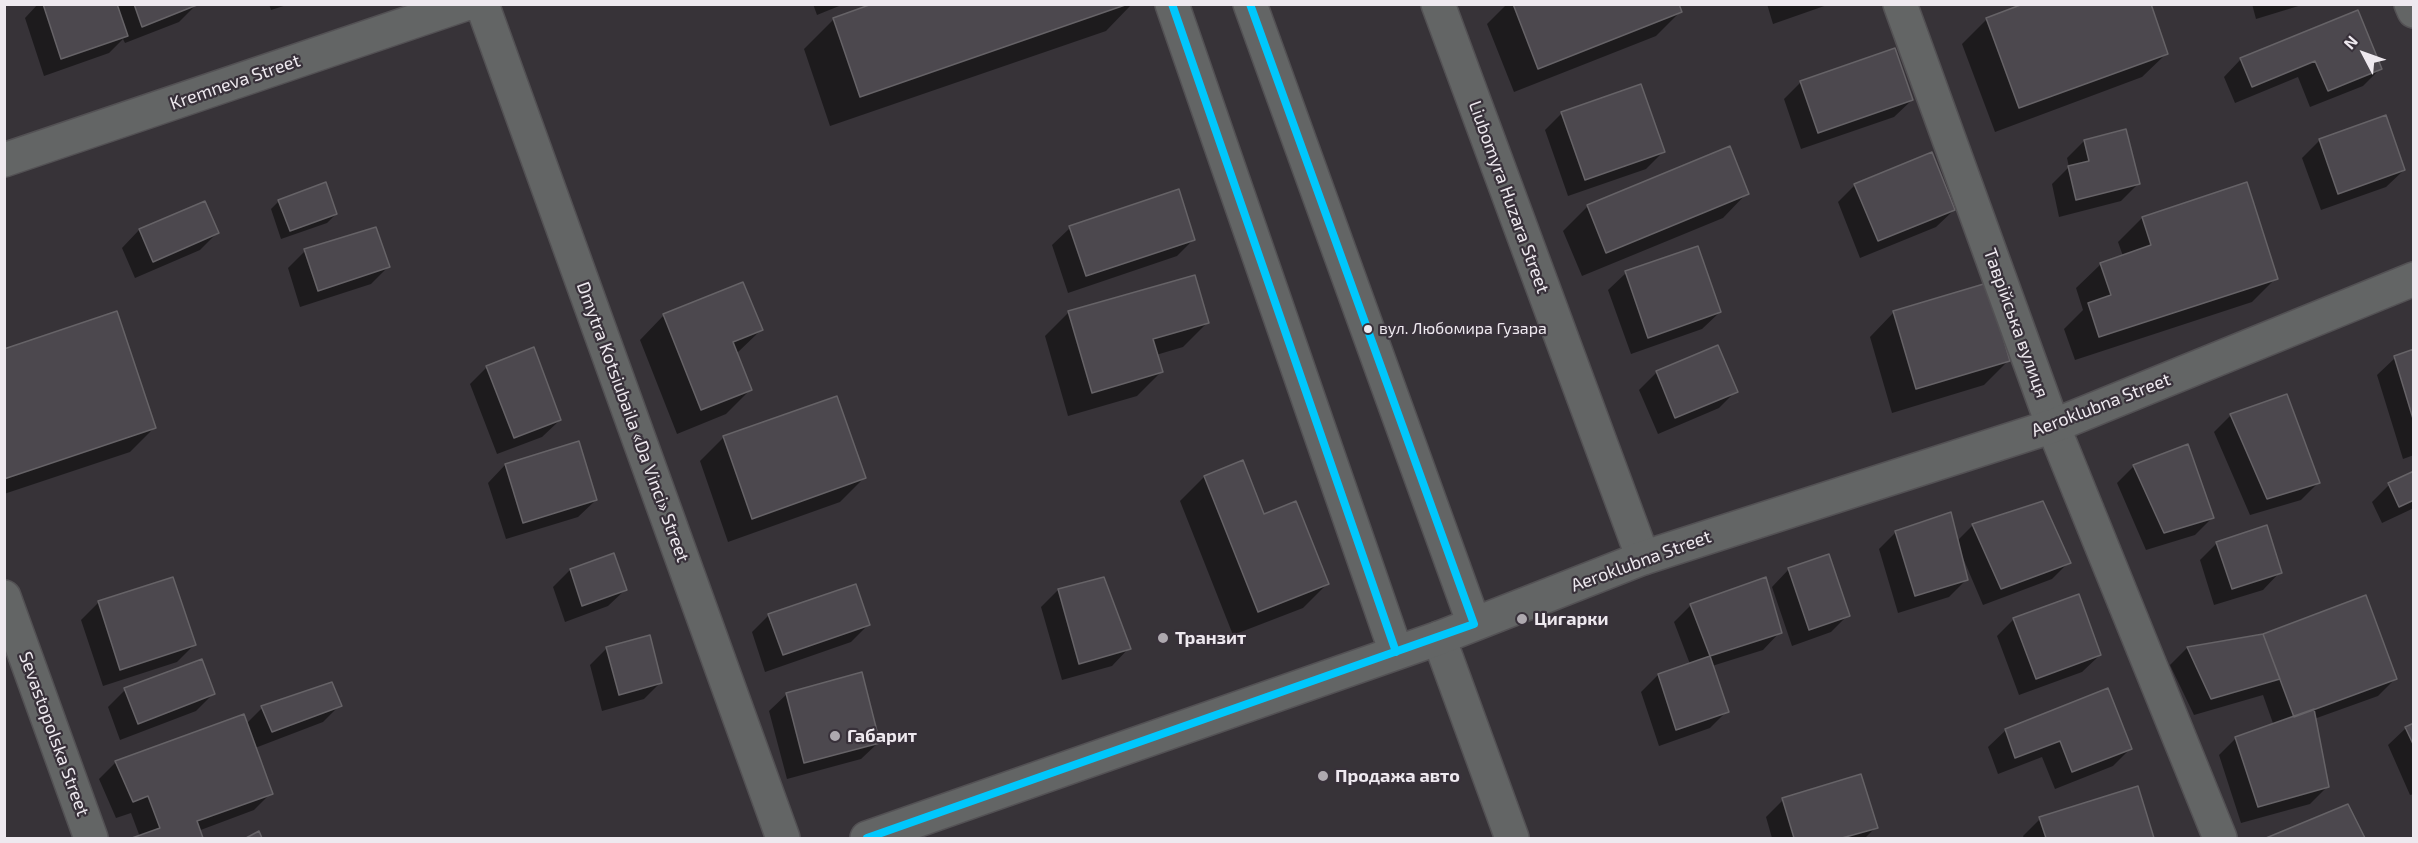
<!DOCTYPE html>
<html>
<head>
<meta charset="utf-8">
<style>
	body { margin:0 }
	#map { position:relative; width:2418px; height:843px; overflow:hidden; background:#373338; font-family:"Exo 2",sans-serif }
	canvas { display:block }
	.frame { position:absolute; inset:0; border:6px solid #eee9ef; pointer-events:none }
	.north { position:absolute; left:2334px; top:24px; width:60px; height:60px; -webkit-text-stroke:4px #38313a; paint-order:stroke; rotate:311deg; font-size:16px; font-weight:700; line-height:24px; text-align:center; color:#eee9ef }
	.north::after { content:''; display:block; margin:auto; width:21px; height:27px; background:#eee9ef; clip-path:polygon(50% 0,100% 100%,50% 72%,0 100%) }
</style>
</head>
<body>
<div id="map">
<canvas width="2418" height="843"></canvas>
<div class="frame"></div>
<div class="north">N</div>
</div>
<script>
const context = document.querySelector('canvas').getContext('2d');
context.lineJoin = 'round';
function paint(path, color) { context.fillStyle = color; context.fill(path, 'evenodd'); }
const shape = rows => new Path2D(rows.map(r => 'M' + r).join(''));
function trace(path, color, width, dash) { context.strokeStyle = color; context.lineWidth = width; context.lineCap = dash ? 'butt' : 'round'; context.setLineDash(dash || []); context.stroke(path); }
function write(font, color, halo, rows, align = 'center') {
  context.font = font + ' "Exo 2",sans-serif'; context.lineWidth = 4.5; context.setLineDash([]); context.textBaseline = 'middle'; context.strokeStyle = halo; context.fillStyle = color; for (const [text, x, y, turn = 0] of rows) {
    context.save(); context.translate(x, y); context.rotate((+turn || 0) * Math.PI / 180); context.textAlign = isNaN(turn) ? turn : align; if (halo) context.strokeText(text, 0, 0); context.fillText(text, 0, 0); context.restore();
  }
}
const shadow = shape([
	[38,4,195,4,196,5,179,22,125,43,123,39,109,53,44,76,25,18],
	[269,4,290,4,271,10],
	[813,4,844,4,817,15],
	[877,4,1132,4,1106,31,830,126,804,49,834,19],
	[1507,4,1677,4,1680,12,1656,36,1514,92,1487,24],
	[1767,4,1830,4,1773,24],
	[2252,4,2305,4,2256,19],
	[2357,12,2380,69,2363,86,2310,107,2298,77,2235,103,2224,77,2241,59],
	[1987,19,2167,53,2142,77,1995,132,1962,44],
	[1801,82,1912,100,1894,117,1801,149,1784,99],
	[1562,113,1663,152,1646,169,1568,196,1545,130],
	[2320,140,2404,170,2386,187,2321,210,2302,158],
	[2084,141,2138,184,2121,201,2059,217,2052,184,2069,167,2067,158],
	[1729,148,1747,193,1723,218,1582,276,1563,231,1587,207],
	[1855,185,1954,210,1936,227,1860,258,1838,202],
	[279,201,336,214,327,223,281,239,271,209],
	[205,203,217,233,200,250,135,278,122,248,139,230],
	[2142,218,2276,278,2252,302,2075,360,2064,329,2083,310,2076,288,2101,264,2123,256,2118,242],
	[1070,228,1194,239,1177,256,1068,293,1052,245],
	[305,251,388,267,371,284,300,307,288,268],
	[1626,273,1720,312,1702,329,1631,354,1608,290],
	[1069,312,1207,323,1183,347,1156,355,1161,372,1137,396,1068,416,1045,336],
	[1894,312,2008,361,1984,385,1892,413,1870,337],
	[664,315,761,330,736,354,750,390,726,414,677,434,640,340],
	[1718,347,1736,391,1719,408,1658,434,1639,390,1656,373],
	[4,350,154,428,130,452,4,494],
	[2414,351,2414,455,2403,459,2377,375,2395,358],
	[487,367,560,420,542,437,497,454,470,384],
	[2231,415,2318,483,2301,500,2250,515,2214,432],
	[724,437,864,478,840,502,728,542,700,461],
	[578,443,596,500,578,517,506,539,488,483,505,465],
	[1242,462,1263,516,1327,584,1303,608,1233,635,1180,501,1204,477],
	[2134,466,2212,518,2195,535,2146,550,2117,483],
	[2414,473,2414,508,2382,523,2372,502,2389,485],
	[1973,525,2069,562,2052,579,1983,605,1963,558,1966,580,1949,597,1898,613,1879,549,1896,532,1957,541],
	[2217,543,2280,572,2263,590,2214,605,2200,560],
	[1789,569,1848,615,1831,632,1792,646,1772,587],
	[570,570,626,589,608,606,565,622,553,587],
	[172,578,194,645,177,662,103,686,81,620,98,603],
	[1058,590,1129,648,1112,666,1062,680,1041,607],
	[1691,605,1780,632,1763,650,1712,666,1727,711,1710,728,1659,746,1641,692,1658,675,1690,664,1674,622],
	[769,615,868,625,851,642,765,672,752,632],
	[2014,619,2100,655,2082,672,2019,695,1997,636],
	[2264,635,2395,679,2378,696,2314,719,2327,787,2310,804,2241,823,2219,755,2236,738,2274,726,2263,695,2194,715,2170,665,2187,648],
	[607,648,661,682,644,699,602,711,590,665],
	[125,690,213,694,196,711,120,740,108,707],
	[787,694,879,742,861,759,787,779,769,711],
	[340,705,323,722,255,748,271,793,254,810,198,831,201,838,136,838,140,837,131,813,116,818,99,779,116,762,246,724,262,708],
	[2414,724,2414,794,2410,795,2388,745,2406,728],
	[2006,730,2130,749,2113,766,2055,789,2042,757,1998,774,1988,747],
	[2137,788,2152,838,2024,838,2023,836,2040,819],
	[1783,800,1876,827,1865,838,1772,838,1766,817],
	[2347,806,2363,838,2270,838]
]);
const building = shape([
	[43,4,117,4,128,36,61,59,43,4],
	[134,4,197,4,197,5,142,27,134,4],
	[872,4,1128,4,860,97,833,18,872,4],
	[1513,4,1679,4,1682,12,1538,69,1513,4],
	[2023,4,2151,4,2168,54,2019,108,1986,18,2023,4],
	[2358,10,2382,69,2328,91,2315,61,2252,87,2240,58,2358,10],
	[1895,48,1913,100,1818,133,1800,81,1895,48],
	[1641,84,1665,152,1585,180,1561,112,1641,84],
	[2386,115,2405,170,2338,194,2319,139,2386,115],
	[2126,129,2140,184,2076,200,2068,166,2089,161,2084,140,2126,129],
	[1730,146,1749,194,1606,253,1587,205,1730,146],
	[1932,152,1955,210,1878,241,1854,184,1932,152],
	[326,182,337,214,290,231,278,200,326,182],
	[2247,182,2278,279,2099,337,2088,303,2111,295,2100,263,2151,245,2142,217,2247,182],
	[1179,189,1195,240,1086,276,1069,226,1179,189],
	[205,201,219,233,153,262,139,229,205,201],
	[376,227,390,267,318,291,304,249,376,227],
	[1698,246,1721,312,1648,338,1625,271,1698,246],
	[1195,275,1209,323,1153,339,1163,372,1092,393,1068,311,1195,275],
	[743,282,763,330,733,342,752,390,701,410,663,314,743,282],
	[1987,283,2010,361,1916,389,1893,311,1987,283],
	[117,311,156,428,4,479,4,349,117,311],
	[1718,345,1738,392,1675,418,1656,371,1718,345],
	[534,347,561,420,514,438,486,366,534,347],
	[2414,349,2414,422,2394,356,2414,349],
	[2287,394,2320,483,2267,499,2230,414,2287,394],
	[837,396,866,478,752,519,723,436,837,396],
	[579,441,597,500,523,523,505,464,579,441],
	[2188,444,2214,518,2164,533,2133,465,2188,444],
	[1243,460,1264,514,1296,501,1329,584,1258,612,1204,476,1243,460],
	[2414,471,2414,500,2399,507,2388,483,2414,471],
	[2043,501,2071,563,2001,589,1972,524,2043,501],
	[1951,512,1968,580,1915,596,1895,531,1951,512],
	[2267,525,2282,573,2232,589,2216,542,2267,525],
	[614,553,627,590,582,606,570,569,614,553],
	[1829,554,1850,616,1809,630,1788,568,1829,554],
	[173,577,196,645,120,670,98,601,173,577],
	[1104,577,1131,649,1079,664,1058,589,1104,577],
	[1766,577,1782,633,1710,656,1690,604,1766,577],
	[856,584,870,625,783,655,768,614,856,584],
	[2079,594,2101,655,2036,679,2013,618,2079,594],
	[2366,595,2397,679,2294,717,2263,634,2366,595],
	[2263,634,2280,679,2211,699,2187,647,2263,634],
	[650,635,662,683,619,695,606,647,650,635],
	[1710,656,1729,712,1676,730,1658,674,1710,656],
	[202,659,215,694,138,724,124,688,202,659],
	[862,672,880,743,804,763,786,693,862,672],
	[332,682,342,706,272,732,261,706,332,682],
	[2108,688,2132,749,2072,772,2060,741,2015,758,2005,729,2108,688],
	[2314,709,2329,787,2258,807,2235,737,2314,709],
	[244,714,273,794,197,821,203,838,132,838,160,828,148,796,133,802,115,761,244,714],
	[2414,723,2414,746,2405,727,2414,723],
	[1861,774,1878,828,1842,838,1794,838,1782,798,1861,774],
	[2138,786,2154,838,2046,838,2039,817,2138,786],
	[2348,804,2365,838,2266,838,2348,804],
	[259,831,262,838,246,838,259,831]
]);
const minor = shape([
	[482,4,783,838],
	[1438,4,1643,558],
	[1900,4,2053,426,2220,838],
	[2411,4,2414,11],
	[4,160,465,4],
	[4,597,91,838],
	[1439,638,1512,838]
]);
const tertiary = shape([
	[1172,4,1396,652],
	[1250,4,1474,624],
	[867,838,1439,638,1643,558,2053,426,2414,279]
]);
const bus1 = shape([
	[1172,4,1396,652],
	[867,838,1474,624,1250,4]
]);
const markers = [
	[1368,329,5,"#eee9ef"],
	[1522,619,6,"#aea9af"],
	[1163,638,6,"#aea9af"],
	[835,736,6,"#aea9af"],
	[1323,776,6,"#aea9af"]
];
const busNames = [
	["вул. Любомира Гузара",1379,329]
];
const streetNames = [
	["Kremneva Street",235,82,-19],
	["Liubomyra Huzara Street",1509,197,70],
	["Таврійська вулиця",2016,323,70],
	["Aeroklubna Street",2101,405,-21],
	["Dmytra Kotsiubaila «Da Vinci» Street",633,422,70],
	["Aeroklubna Street",1641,561,-20],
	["Sevastopolska Street",54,734,70]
];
const poiNames = [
	["Цигарки",1534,619],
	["Транзит",1175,638],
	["Габарит",847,736],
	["Продажа авто",1335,776]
];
paint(shadow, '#0007');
paint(building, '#4c484e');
trace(building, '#666367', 1.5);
trace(minor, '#535154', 36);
trace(tertiary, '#535154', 36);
trace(minor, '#636565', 33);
trace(tertiary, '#636565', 33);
trace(bus1, '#00c7fc', 8);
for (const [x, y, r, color] of markers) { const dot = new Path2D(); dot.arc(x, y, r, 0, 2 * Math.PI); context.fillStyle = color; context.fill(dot); trace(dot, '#38313a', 2); }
write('16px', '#eee9ef', '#38313a', busNames, 'left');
write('18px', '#eee9ef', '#38313a', streetNames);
write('bold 18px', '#eee9ef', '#38313a', poiNames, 'left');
</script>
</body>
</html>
